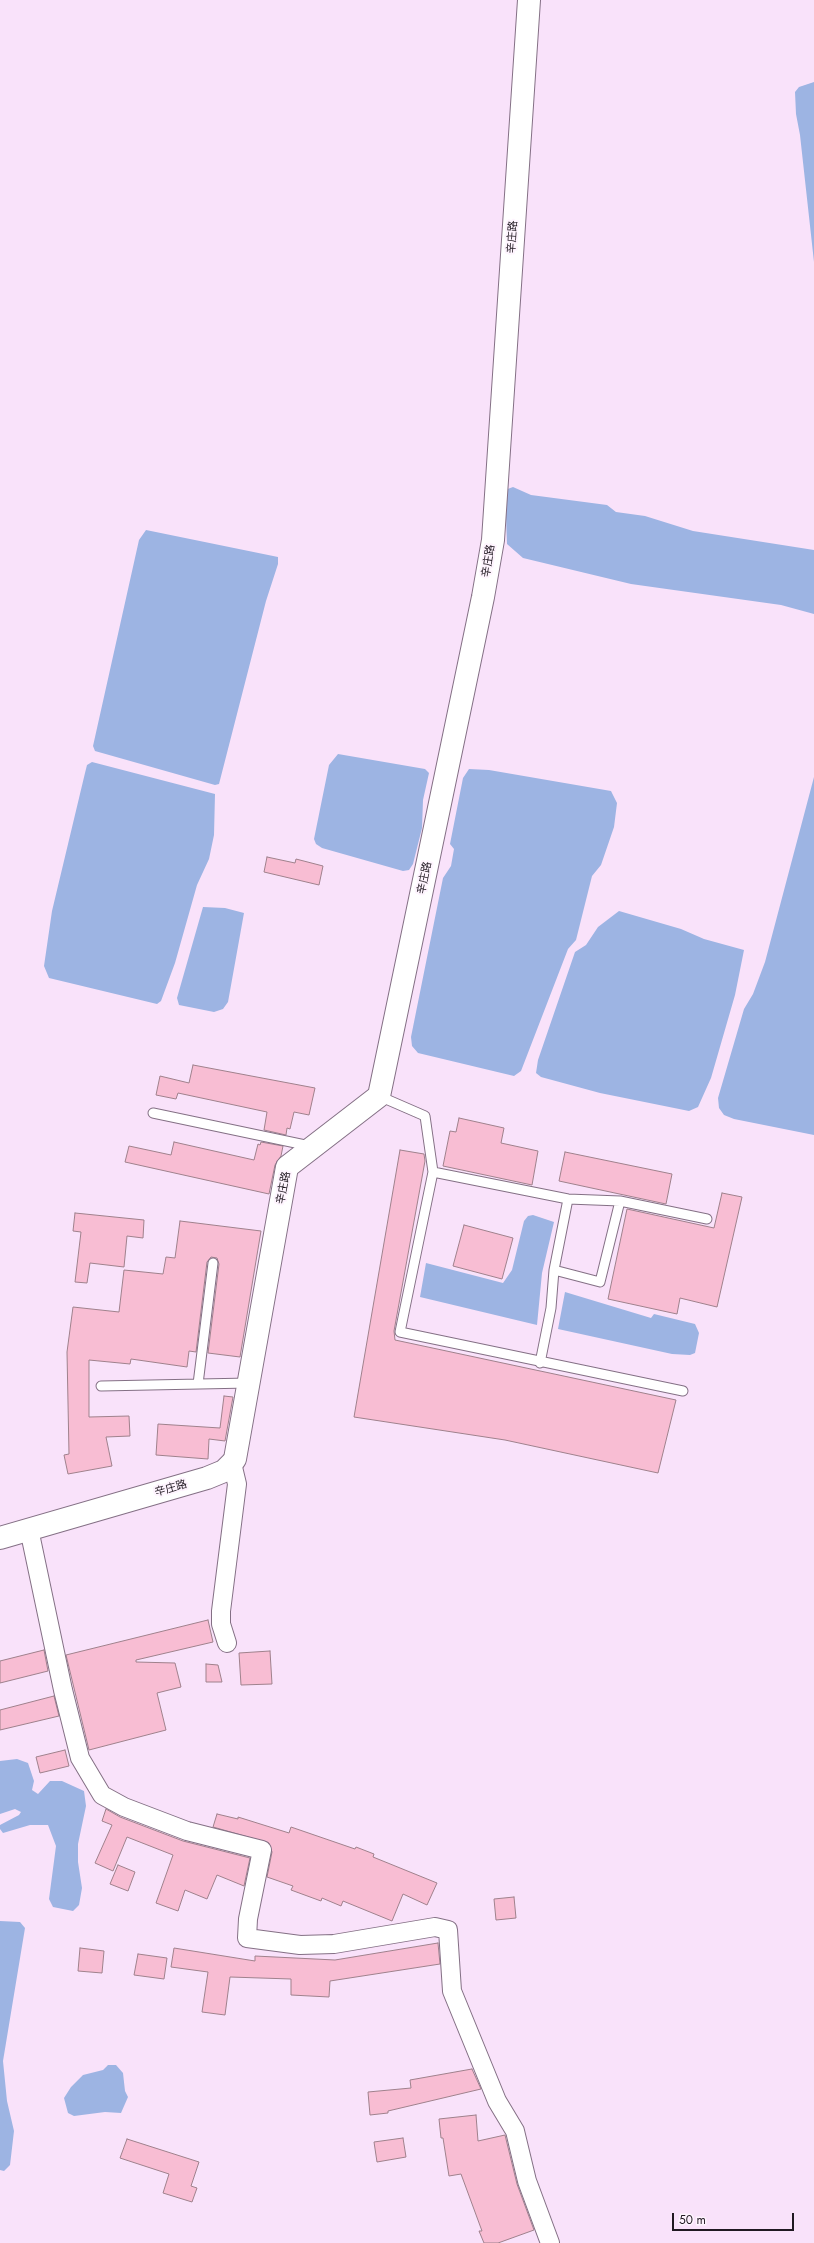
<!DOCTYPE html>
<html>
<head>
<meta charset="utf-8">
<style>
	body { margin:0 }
	#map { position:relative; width:814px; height:2243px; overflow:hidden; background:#f9e2fa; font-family:Jost,sans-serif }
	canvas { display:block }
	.scale { position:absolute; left:672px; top:2213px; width:122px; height:18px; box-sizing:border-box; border:2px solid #201821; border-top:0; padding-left:5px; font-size:12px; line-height:14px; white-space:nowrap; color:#201821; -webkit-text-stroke:3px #fef4fe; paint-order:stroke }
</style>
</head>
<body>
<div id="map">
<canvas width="814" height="2243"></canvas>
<div class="scale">50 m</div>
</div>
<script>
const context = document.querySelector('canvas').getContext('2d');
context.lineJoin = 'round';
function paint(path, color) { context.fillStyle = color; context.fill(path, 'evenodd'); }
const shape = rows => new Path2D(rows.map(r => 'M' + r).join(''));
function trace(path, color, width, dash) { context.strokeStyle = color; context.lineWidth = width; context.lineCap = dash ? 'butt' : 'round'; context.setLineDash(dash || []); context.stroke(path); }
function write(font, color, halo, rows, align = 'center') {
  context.font = font + ' Jost,"Noto Sans SC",sans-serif'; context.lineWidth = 4; context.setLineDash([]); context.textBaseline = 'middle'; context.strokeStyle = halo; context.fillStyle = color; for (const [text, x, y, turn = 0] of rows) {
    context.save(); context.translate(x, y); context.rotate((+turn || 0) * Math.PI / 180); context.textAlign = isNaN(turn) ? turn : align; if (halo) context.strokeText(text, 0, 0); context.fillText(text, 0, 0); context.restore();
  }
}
const water = shape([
	[814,82,814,262,800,135,796,114,795,92,799,87],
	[513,487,531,495,607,505,616,512,645,516,693,531,814,550,814,614,781,605,631,584,523,558,507,544,505,490],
	[146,530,278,557,278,564,266,601,219,784,215,785,95,751,93,746,139,540],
	[338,754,425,769,429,773,423,800,422,828,413,864,409,870,403,871,322,848,316,844,314,839,329,765],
	[92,762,215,794,214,835,209,859,197,885,175,963,161,1001,157,1004,49,978,44,966,52,911,85,773,87,765],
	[469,769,489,770,611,791,617,803,614,827,601,865,592,876,576,940,568,949,521,1071,514,1076,418,1053,412,1046,411,1037,443,878,451,866,454,849,450,844,463,778],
	[814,777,814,1135,734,1119,724,1115,719,1108,718,1098,744,1009,753,994,765,962],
	[203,907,225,908,244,913,228,1002,223,1009,214,1012,179,1005,177,998],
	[619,911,681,929,704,939,744,950,735,995,711,1078,698,1107,689,1111,600,1093,541,1077,536,1073,538,1060,575,952,586,945,598,927],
	[533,1215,554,1222,542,1273,537,1325,420,1297,426,1263,503,1283,512,1270,524,1221,528,1216],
	[565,1292,651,1318,654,1314,695,1324,699,1333,695,1353,690,1355,672,1354,558,1329],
	[17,1759,28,1763,34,1781,32,1790,38,1794,50,1781,62,1781,84,1791,86,1806,78,1844,78,1862,82,1888,79,1905,73,1911,53,1907,49,1899,56,1846,48,1825,30,1825,3,1833,0,1829,0,1825,19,1815,21,1812,15,1809,0,1814,0,1761],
	[0,1921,20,1922,25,1928,3,2061,7,2101,14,2131,10,2165,4,2171,0,2170],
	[108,2065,116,2065,123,2073,125,2091,128,2097,121,2113,105,2112,74,2116,68,2113,64,2098,71,2087,83,2075,103,2070]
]);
const building = shape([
	[267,857,295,863,296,859,323,866,319,885,264,872,267,857],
	[193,1065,315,1088,309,1115,294,1112,290,1129,287,1128,286,1135,264,1130,267,1112,178,1093,176,1099,156,1095,160,1076,189,1083,193,1065],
	[459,1118,504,1128,501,1143,538,1151,532,1185,443,1166,450,1131,456,1132,459,1118],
	[174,1142,254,1160,258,1144,260,1145,261,1142,283,1146,281,1156,275,1165,269,1194,125,1162,129,1146,171,1155,174,1142],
	[400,1150,424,1154,425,1161,394,1331,395,1340,676,1400,658,1473,505,1440,354,1417,400,1150],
	[565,1152,672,1174,666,1204,559,1181,565,1152],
	[722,1193,742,1197,717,1307,680,1298,677,1314,608,1299,627,1209,714,1228,722,1193],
	[75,1213,144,1220,143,1238,127,1236,124,1267,90,1263,87,1283,75,1282,81,1232,73,1231,75,1213],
	[180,1221,261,1231,240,1357,208,1353,219,1264,217,1258,211,1257,207,1262,196,1352,189,1351,187,1367,131,1359,130,1364,89,1360,89,1417,129,1416,130,1436,106,1437,112,1466,68,1474,64,1455,69,1454,67,1352,73,1307,119,1312,124,1270,163,1274,166,1257,175,1258,180,1221],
	[464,1225,513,1238,502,1279,453,1266,464,1225],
	[224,1396,233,1397,225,1441,209,1439,208,1459,156,1455,158,1424,220,1428,224,1396],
	[208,1620,213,1642,136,1660,136,1662,175,1663,181,1687,157,1693,166,1730,89,1750,66,1655,208,1620],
	[44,1650,48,1671,0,1683,0,1661,44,1650],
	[270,1651,272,1684,241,1685,239,1653,270,1651],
	[206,1664,218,1665,222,1682,206,1682,206,1664],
	[54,1696,59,1716,0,1730,0,1710,54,1696],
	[65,1750,69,1766,40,1773,36,1757,65,1750],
	[106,1809,120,1817,183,1841,250,1858,244,1886,217,1875,207,1899,185,1890,178,1911,156,1903,173,1855,127,1837,113,1871,95,1863,112,1825,102,1821,106,1809],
	[217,1814,238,1819,238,1817,289,1833,291,1827,355,1849,356,1847,374,1854,373,1857,437,1883,427,1905,403,1894,392,1921,343,1901,341,1906,322,1898,321,1901,291,1890,293,1886,267,1877,272,1852,269,1843,213,1827,217,1814],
	[118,1865,135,1872,128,1891,110,1884,118,1865],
	[514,1897,516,1918,496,1920,494,1899,514,1897],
	[438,1943,440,1964,330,1981,329,1997,291,1995,291,1979,230,1977,225,2015,202,2012,208,1972,171,1967,174,1948,255,1961,255,1956,335,1960,438,1943],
	[80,1948,104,1951,102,1973,78,1971,80,1948],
	[138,1954,167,1958,164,1979,134,1975,138,1954],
	[472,2069,481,2089,388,2111,388,2113,370,2115,368,2092,411,2088,410,2080,472,2069],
	[476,2115,478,2141,505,2135,517,2184,534,2230,498,2243,484,2243,479,2231,482,2231,461,2174,449,2176,443,2138,441,2138,439,2119,476,2115],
	[403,2138,406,2157,377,2162,374,2142,403,2138],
	[127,2139,199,2162,191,2186,197,2188,192,2202,163,2193,169,2174,120,2158,127,2139]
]);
const service = shape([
	[379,1096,425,1116,433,1172,400,1332,683,1391],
	[153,1113,310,1146],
	[433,1172,568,1199,620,1201,707,1219],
	[554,1270,600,1282,620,1201],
	[540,1363,551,1308,554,1270,568,1199],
	[198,1384,213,1263],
	[101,1386,249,1383]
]);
const minor = shape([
	[29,1529,63,1690,80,1758,102,1795,124,1807,187,1831,262,1850,248,1919,247,1938,300,1945,334,1944,435,1927,448,1930,452,1991,497,2101,515,2131,527,2181,550,2243],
	[227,1643,221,1624,221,1611,237,1484,232,1463]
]);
const tertiary = shape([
	[0,1538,207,1478,224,1471,232,1463,235,1459,287,1167,379,1096,483,597,493,540,529,0]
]);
const streetNames = [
	["辛庄路",513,237,-86],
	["辛庄路",489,561,-81],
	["辛庄路",425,878,-78],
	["辛庄路",284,1188,-79],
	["辛庄路",171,1489,-16]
];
paint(water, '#9db4e3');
paint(building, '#f8bdd3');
trace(building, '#9f818c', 1);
trace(service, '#847085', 11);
trace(minor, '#847085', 20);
trace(tertiary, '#847085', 24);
trace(service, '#fff', 9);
trace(minor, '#fff', 18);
trace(tertiary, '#fff', 22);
write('11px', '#201821', '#fef4fe', streetNames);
</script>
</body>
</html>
